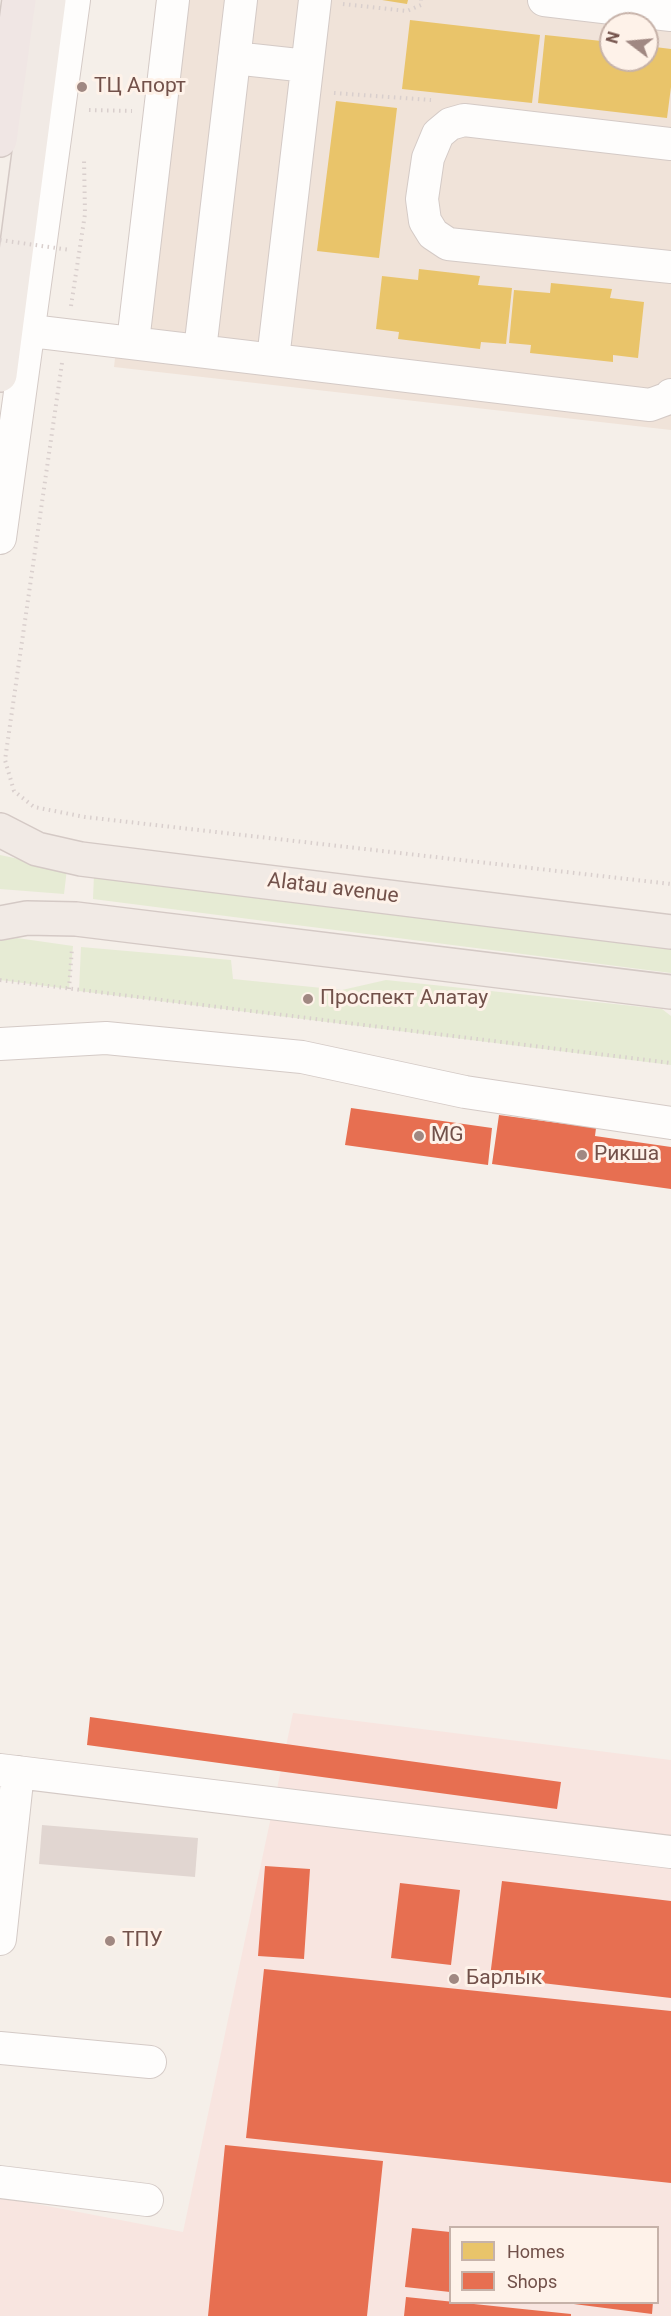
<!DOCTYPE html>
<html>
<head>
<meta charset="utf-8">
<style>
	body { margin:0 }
	#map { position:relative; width:671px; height:2316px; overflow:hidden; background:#f5efe9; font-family:Roboto,sans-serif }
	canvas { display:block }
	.legend { position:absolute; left:449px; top:2226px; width:210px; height:78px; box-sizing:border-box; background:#fef2e9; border:2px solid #c6b2a9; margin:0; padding:8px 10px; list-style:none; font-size:18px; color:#72514a }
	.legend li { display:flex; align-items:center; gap:12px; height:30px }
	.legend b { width:30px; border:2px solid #c6b2a9 }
	.north { position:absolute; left:599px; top:12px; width:60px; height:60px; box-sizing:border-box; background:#fef2e9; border:2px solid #c6b2a9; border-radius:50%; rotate:286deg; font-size:16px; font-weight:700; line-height:24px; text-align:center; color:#72514a }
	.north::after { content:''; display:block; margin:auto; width:21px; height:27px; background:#a08882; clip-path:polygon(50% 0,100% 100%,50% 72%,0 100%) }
</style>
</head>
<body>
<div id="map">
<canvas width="671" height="2316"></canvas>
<ul class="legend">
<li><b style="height:16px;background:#e9c46a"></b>Homes</li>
<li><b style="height:16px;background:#e76f51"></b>Shops</li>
</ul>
<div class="north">N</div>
</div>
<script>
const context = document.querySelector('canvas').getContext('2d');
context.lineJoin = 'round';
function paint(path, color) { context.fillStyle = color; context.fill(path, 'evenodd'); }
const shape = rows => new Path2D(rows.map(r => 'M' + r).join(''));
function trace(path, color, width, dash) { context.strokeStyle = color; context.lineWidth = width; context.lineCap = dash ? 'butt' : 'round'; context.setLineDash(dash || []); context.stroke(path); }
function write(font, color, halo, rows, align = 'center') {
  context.font = font + ' Roboto,sans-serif'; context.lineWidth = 6; context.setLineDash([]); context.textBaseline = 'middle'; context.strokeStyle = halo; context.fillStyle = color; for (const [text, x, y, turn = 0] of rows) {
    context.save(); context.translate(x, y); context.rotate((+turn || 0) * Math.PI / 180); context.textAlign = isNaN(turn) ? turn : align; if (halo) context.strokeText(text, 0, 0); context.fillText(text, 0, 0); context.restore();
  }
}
const residential = shape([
	[156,0,671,0,671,430,114,367],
	[611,24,647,24,647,60,611,60]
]);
const commercial = shape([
	[293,1713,671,1760,671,2316,0,2316,0,2197,183,2232],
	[450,2228,658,2228,658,2302,450,2302]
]);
const green = shape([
	[0,855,67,869,64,894,0,889],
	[94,874,671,948,671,973,93,899],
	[17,938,73,946,69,989,0,980,0,941],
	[81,947,231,960,233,979,342,990,386,980,662,1009,671,1016,671,1065,79,991]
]);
const homes = shape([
	[382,0,408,0,407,4],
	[410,20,540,35,532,103,402,89],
	[545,35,611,42,611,60,647,60,647,46,671,49,671,87,667,118,538,103],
	[336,101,397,108,379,258,317,251],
	[419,269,480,276,478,285,512,288,506,344,481,342,480,349,398,339,399,332,376,329,382,276,418,280],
	[551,283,612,289,610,298,644,302,638,358,613,355,613,362,530,353,531,345,509,343,514,290,550,293]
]);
const shops = shape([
	[351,1108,492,1128,488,1165,345,1145],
	[499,1115,596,1128,595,1136,671,1147,671,1189,492,1164],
	[90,1717,561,1782,557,1809,87,1745],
	[265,1866,310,1869,304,1959,258,1956],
	[502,1881,671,1901,671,1998,490,1977],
	[400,1883,460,1890,451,1965,391,1958],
	[264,1969,671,2011,671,2183,246,2138],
	[225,2145,383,2161,367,2316,208,2316],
	[412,2228,450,2232,450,2292,405,2287],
	[406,2297,571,2314,571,2316,404,2316],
	[558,2302,653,2302,652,2314]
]);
const building = shape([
	[42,1825,198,1838,195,1877,39,1864]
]);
const path = shape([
	[343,4,407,11,421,5,421,0],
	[334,93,431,100],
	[89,110,132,111],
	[71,306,85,214,84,158],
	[62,363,5,760,14,791,34,807,85,817,671,884],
	[0,980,671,1063],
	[69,989,72,948]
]);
const minor = shape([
	[544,0,671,15],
	[234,58,307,66],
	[671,144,464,120,450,124,438,134,428,158,422,199,425,221,433,234,448,244,671,267],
	[6,328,650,405,669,398,671,395],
	[133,342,173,0],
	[200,350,241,0],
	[273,359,315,0],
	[0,538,74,0],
	[0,1044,106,1038,302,1057,465,1092,671,1123],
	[0,1770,671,1852],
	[0,1939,18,1772],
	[0,2048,150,2062],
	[0,2182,147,2200]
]);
const major = shape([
	[0,375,49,0],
	[0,830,37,849,81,859,671,932],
	[0,923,27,918,76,919,671,992]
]);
const highway = shape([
	[0,140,19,0]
]);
const pathBridge = shape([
	[0,240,70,250]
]);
const markers = [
	[82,87,6,"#a08882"],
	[308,999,6,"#a08882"],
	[419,1136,6,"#a08882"],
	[582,1155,6,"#a08882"],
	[110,1941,6,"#a08882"],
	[454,1979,6,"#a08882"]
];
const poiNames = [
	["ТЦ Апорт",94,87],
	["Проспект Алатау",320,999],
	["MG",431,1136],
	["Рикша",594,1155],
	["ТПУ",122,1941],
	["Барлык",466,1979]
];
const streetNames = [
	["Alatau avenue",333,889,7]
];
paint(residential, '#f0e3d9');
paint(commercial, '#f8e5e0');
paint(green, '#e6ebd4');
paint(homes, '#e9c46a');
paint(shops, '#e76f51');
paint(building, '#e1d6d1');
trace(minor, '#d4cac6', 34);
trace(major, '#d4c9c5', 36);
trace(highway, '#d4c9c5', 36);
trace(path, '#d9cfcd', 4, [1.5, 4.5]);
trace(minor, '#fefdfc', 32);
trace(major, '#f1eae5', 33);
trace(highway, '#f0e6e4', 33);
trace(pathBridge, '#d9cfcd', 4, [1.5, 4.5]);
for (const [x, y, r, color] of markers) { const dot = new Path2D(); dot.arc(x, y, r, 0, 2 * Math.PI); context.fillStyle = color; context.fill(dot); trace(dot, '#fef2e9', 2); }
write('21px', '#72514a', '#fef2e9', poiNames, 'left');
write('21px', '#72514a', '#fef2e9', streetNames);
</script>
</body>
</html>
